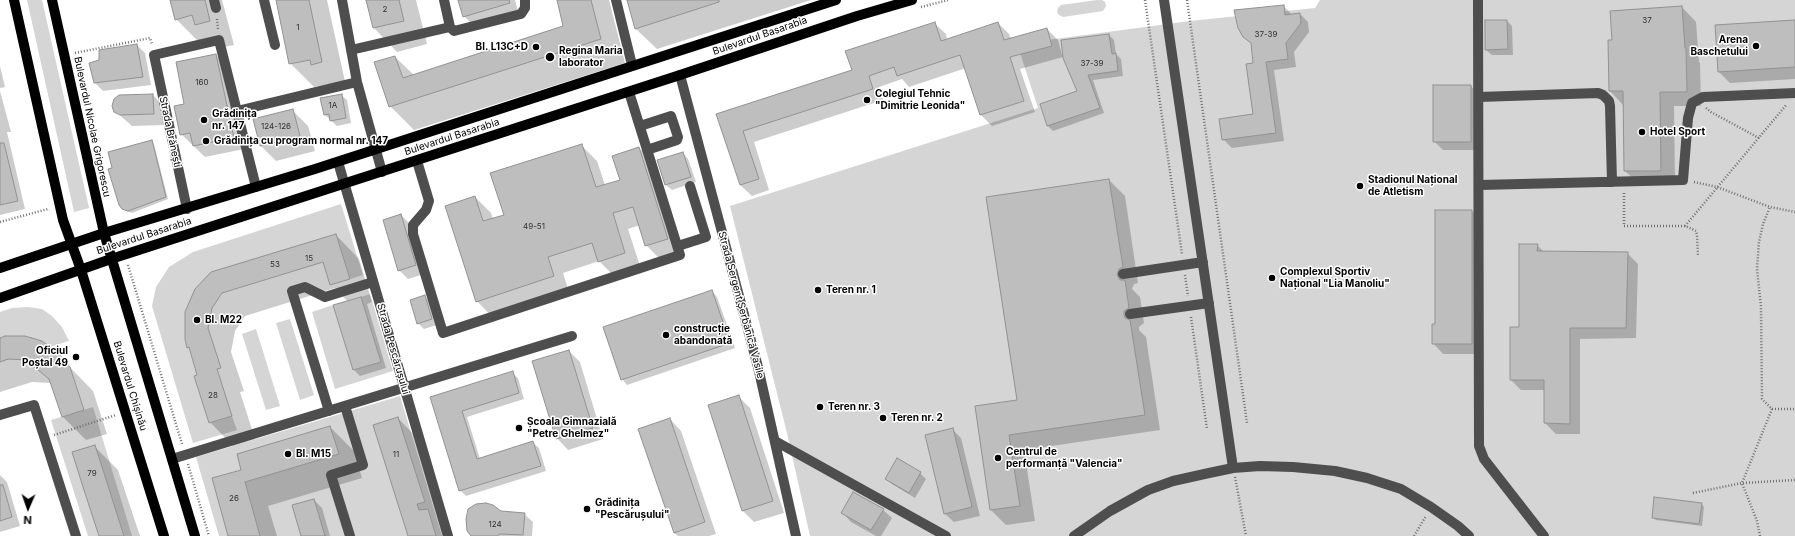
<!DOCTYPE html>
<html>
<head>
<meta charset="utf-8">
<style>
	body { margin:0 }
	#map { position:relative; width:1795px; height:536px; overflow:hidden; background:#fff; font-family:Inter,sans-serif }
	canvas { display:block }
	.north { position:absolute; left:8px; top:488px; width:40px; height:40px; -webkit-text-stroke:3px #fff; paint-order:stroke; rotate:182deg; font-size:11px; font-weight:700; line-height:16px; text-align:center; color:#000 }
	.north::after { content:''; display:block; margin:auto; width:14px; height:18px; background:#000; clip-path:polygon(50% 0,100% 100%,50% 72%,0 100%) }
</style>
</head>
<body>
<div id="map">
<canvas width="1795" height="536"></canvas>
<div class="north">N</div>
</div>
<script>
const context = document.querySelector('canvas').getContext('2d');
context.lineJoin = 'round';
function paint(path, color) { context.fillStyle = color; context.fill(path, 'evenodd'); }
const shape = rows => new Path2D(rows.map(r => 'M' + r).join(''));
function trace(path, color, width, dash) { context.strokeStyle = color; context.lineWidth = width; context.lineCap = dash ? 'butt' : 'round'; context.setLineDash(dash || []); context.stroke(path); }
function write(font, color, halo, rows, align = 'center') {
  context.font = font + ' Inter,sans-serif'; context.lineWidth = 3; context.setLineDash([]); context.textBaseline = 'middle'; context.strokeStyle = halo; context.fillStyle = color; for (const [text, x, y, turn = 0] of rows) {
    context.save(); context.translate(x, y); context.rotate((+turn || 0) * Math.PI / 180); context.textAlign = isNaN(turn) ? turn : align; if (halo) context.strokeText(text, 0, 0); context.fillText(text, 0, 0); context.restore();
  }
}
const green = shape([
	[27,0,42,0,89,208,74,212],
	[1097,0,1102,0,1105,2,1106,6,1103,11,1063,17,1059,15,1057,12,1058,8,1061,5],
	[1320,0,1795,0,1795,536,810,536,787,433,730,206,1038,108,1017,44,1190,21,1315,8],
	[341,204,363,275,350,279,336,234,185,312,185,339,187,348,189,347,197,375,194,376,209,423,232,416,237,430,193,443,152,306,156,287,169,267,193,252],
	[370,294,393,371,335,389,312,312,333,305,353,370,381,362,361,297],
	[28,307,42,309,52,316,62,327,69,341,0,362,0,312,12,308],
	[290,319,314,395,300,400,276,323],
	[256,329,280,406,266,410,242,334],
	[400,396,442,536,219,536,196,457],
	[93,407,132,536,88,536,51,420]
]);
const shadow = shape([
	[171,0,222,0,234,45,219,48,211,40,200,43,176,19],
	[277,0,327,0,346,86,331,84,314,87,290,63],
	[367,0,416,0,427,44,397,52,374,28],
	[459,0,515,0,518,11,473,25,464,16],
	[558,0,609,0,625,63,414,130,390,106,395,57,414,75,564,27],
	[628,0,811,0,657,49,636,29],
	[1284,6,1292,15,1300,14,1308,22,1309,32,1294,52,1296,67,1274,70,1284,141,1232,148,1223,139,1254,115,1255,64,1252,44,1244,36],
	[1682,7,1696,22,1699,62,1700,63,1701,106,1674,106,1675,185,1640,185,1625,171,1624,106,1610,91,1609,41,1614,41],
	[1507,21,1512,26,1513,55,1492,55,1486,50],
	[1795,21,1795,79,1730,83,1719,72],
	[934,23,946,34,947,40,998,23,1009,34,1011,39,1047,29,1058,40,1062,55,1109,35,1114,40,1116,54,1121,59,1123,76,1093,80,1104,113,1053,131,1048,126,1079,92,1063,57,1020,69,1035,112,992,126,981,115,966,68,909,87,902,79,879,87,883,100,754,142,769,190,752,196,740,185,718,115,853,71],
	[137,45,145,53,151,85,103,91,95,83,100,60],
	[216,55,227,66,244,149,205,157,181,134,186,105],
	[0,66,5,87,0,88],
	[1471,86,1479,95,1479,150,1443,150,1434,141],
	[0,91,11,132,7,132,25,209,0,215],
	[153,95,164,107,165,125,132,126,115,111],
	[341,95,347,100,351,123,337,126,325,115],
	[292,110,308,126,315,151,276,161,260,145],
	[152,141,154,144,168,199,132,213,126,211,120,204],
	[581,145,597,161,605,185,621,180,639,148,655,164,683,255,662,261,646,245,640,225,628,229,641,269,615,277,599,261,563,273,569,292,492,317,477,301,475,197,491,213,493,219,505,215],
	[683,153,688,159,696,182,672,190,666,185],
	[1109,180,1125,196,1138,283,1134,284,1132,289,1140,297,1144,323,1139,327,1139,330,1146,337,1160,430,1024,450,1035,521,1006,525,991,510,976,407,1018,401],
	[1472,211,1482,221,1482,354,1443,354,1433,343,1436,325],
	[401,215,410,224,424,274,408,279,399,270],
	[336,235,359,259,372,302,367,304,386,368,360,376,354,370,334,306,348,302,335,288,245,316,235,331,231,352,244,391,240,392,255,439,233,446,210,422,191,351,188,347,196,290],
	[1537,245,1544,252,1627,253,1638,264,1636,338,1580,339,1580,434,1556,434,1545,423,1545,390,1521,390,1511,380],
	[712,291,717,297,735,348,627,385,622,379],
	[425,297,430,302,437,325,424,329,418,323],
	[0,339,57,354,93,391,107,434,86,440,63,417,52,385,50,383,32,382,0,392],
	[569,351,580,362,603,439,568,450,557,438],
	[512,373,518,378,524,399,467,417,480,459,533,443,539,448,546,471,466,496,460,490,431,397],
	[738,396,750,408,784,513,754,522,743,511],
	[398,418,418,439,449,536,409,536],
	[670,419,681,431,716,534,709,536,678,536,674,533],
	[330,427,354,451,362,478,268,506,277,536,229,536,243,470],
	[952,429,961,438,980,516,954,522,945,514],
	[94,446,118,470,140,536,101,536],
	[920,473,926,479,915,498,892,484,886,478],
	[0,475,7,482,20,526,0,532],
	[314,500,322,508,330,536,302,536],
	[1702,504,1704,507,1702,526,1656,520,1653,517],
	[883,510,892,518,881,536,876,536,851,522,843,513],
	[501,512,524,514,533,522,532,536,472,536]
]);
const building = shape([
	[170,0,205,0,210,21,195,25,192,15,175,20,170,0],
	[276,0,309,0,322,62,311,65,310,60,289,64,276,0],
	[366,0,399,0,404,21,373,28,366,0],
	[458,0,509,0,510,3,463,17,458,0],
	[557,0,591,0,601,39,389,107,374,62,395,56,403,78,563,26,557,0],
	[627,0,719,0,719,2,635,29,627,0],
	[1284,5,1285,15,1300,13,1301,23,1286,43,1288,59,1266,62,1276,133,1222,140,1219,119,1253,114,1246,64,1253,63,1251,43,1243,37,1238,28,1234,10,1284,5],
	[1682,6,1685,48,1686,48,1687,92,1660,92,1661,171,1624,171,1623,91,1609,91,1608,40,1612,40,1610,11,1682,6],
	[1485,20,1507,20,1508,49,1485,50,1485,20],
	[1795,20,1795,67,1718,72,1715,25,1795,20],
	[935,22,941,41,998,22,1004,40,1047,28,1052,46,1010,57,1024,101,980,115,960,55,897,76,894,67,869,76,873,89,743,131,759,179,740,185,716,114,852,70,845,51,935,22],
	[1109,34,1112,54,1116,53,1118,71,1088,75,1100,108,1047,126,1040,104,1077,91,1063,58,1061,40,1109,34],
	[137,44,143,77,94,83,89,63,99,60,99,50,137,44],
	[216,54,234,138,193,146,190,133,180,135,174,106,184,104,176,62,216,54],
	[1433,85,1471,85,1471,142,1433,142,1433,85],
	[153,94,154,114,120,115,114,112,112,106,114,99,119,95,153,94],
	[342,94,346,118,330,121,329,114,324,115,320,98,342,94],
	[293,109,300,136,260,146,253,119,293,109],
	[152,140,166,197,128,211,122,209,119,205,108,169,112,168,108,152,152,140],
	[0,143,4,143,18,201,0,205,0,143],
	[582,144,596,187,620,180,612,156,639,147,668,239,645,246,633,207,613,213,625,253,598,262,592,243,548,257,554,276,476,302,445,206,475,196,483,221,504,215,490,173,582,144],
	[683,152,691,177,665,185,657,160,683,152],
	[1109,179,1123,267,1119,269,1117,275,1120,280,1125,280,1129,308,1124,311,1124,315,1125,318,1130,320,1145,415,1009,435,1020,506,990,510,975,406,1017,400,986,197,1109,179],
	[1435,210,1472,210,1472,344,1432,344,1432,324,1435,324,1435,210],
	[401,214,416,265,398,271,383,220,401,214],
	[336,234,350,279,330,285,323,262,222,293,212,308,208,328,221,368,217,369,232,416,209,423,194,376,197,375,189,347,187,348,185,339,185,312,195,289,211,272,336,234],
	[1519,244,1538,244,1537,251,1628,252,1626,328,1570,328,1570,424,1544,423,1544,380,1510,380,1510,327,1519,327,1519,244],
	[712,290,730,343,621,380,603,327,712,290],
	[425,295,432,319,417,324,410,300,425,295],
	[361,297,381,362,353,370,333,305,361,297],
	[5,336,25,336,42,341,58,353,70,367,84,410,62,417,49,379,26,360,8,359,0,362,0,338,5,336],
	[569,350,593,428,556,439,532,361,569,350],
	[513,371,519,393,462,411,477,459,533,441,541,466,459,491,430,397,513,371],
	[739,395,773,501,742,511,708,405,739,395],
	[398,417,425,502,417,504,419,510,428,509,436,536,408,536,373,425,398,417],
	[670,418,705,522,674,533,638,429,670,418],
	[330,426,339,454,245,482,260,536,228,536,212,478,241,470,237,454,330,426],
	[953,428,972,507,944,514,925,435,953,428],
	[95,445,117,514,124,536,99,536,84,490,72,452,95,445],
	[897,458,921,472,909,493,885,479,897,458],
	[0,485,3,485,12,517,0,521,0,485],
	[853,492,884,509,871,530,841,513,853,492],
	[1654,497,1702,503,1699,524,1652,518,1654,497],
	[314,499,325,536,301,536,292,505,314,499],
	[486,503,493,505,501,511,525,513,523,535,500,534,497,536,471,536,467,531,466,519,468,509,476,504,486,503]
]);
const path = shape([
	[1145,0,1182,254],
	[1187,0,1247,423],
	[921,7,948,0],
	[217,19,218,30],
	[75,53,150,38,152,44],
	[1706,108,1711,112,1759,138],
	[1694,182,1717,187,1770,207,1795,212],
	[1624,193,1624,226,1685,226,1692,229,1696,231,1697,235,1698,256],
	[0,222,48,209,49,210],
	[1685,226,1787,104],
	[128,265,182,444],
	[1185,275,1188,296],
	[1191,317,1207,429],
	[1772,409,1795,409],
	[54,435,116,415],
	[188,464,209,536],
	[1235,477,1246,536],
	[1693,493,1742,483,1795,480],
	[1414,536,1426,516],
	[1760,536,1757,521,1742,483,1772,409,1762,399,1761,307,1757,269,1759,242,1763,224,1770,207]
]);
const minor = shape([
	[214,0,216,8],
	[264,0,275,45],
	[342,0,357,82,382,172],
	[444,0,450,27,454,31,521,14,525,8,525,0],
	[616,0,632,65],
	[1164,0,1233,468],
	[1478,0,1479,446,1484,459,1544,536],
	[351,50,450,27],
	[680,75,758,367,796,536],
	[1479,97,1598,93,1603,95,1609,101,1610,106,1612,182],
	[237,111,357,82],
	[640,126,671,116,678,137,677,140,647,150],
	[417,161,429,201,426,210,413,225,413,234,443,333,680,255,629,92],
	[338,162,448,536],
	[1480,185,1683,180,1688,118,1692,103,1703,97,1795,93],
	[187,209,154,55,219,40,256,187],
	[678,246,706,237,690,186],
	[1123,274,1203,262],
	[1130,314,1209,303],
	[345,406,363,465,331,475,350,536],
	[329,411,292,291,305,287,325,297,373,282],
	[0,415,34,405,76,536],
	[775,441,946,536],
	[172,459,572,336],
	[1074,536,1110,511,1148,490,1173,481,1209,473,1233,468,1260,466,1293,467,1335,471,1367,478,1401,489,1431,507,1458,526,1469,536]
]);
const major = shape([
	[14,0,63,220,81,270,164,536],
	[52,0,104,233,195,536],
	[0,268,104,233,315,169,836,0],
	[0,298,111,259,680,75,857,16,912,0]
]);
const markers = [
	[1756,46,4,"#000"],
	[536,47,4,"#000"],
	[550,57,5,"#000"],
	[867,100,4,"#000"],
	[204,120,4,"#000"],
	[1642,132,4,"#000"],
	[206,141,4,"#000"],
	[1360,186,4,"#000"],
	[1272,278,4,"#000"],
	[818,290,4,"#000"],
	[197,320,4,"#000"],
	[666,335,4,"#000"],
	[76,357,4,"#000"],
	[820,407,4,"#000"],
	[883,418,4,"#000"],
	[519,428,4,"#000"],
	[288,454,4,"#000"],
	[998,458,4,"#000"],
	[587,509,4,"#000"]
];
const numberNames = [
	["2",385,10],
	["37",1647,21],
	["1",298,28],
	["37-39",1266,35],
	["37-39",1092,64],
	["160",202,83],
	["1A",333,106],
	["124-126",276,127],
	["49-51",534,227],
	["15",309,259],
	["53",275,265],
	["28",213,396],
	["11",396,455],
	["79",92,474],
	["26",234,499],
	["124",495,525]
];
const streetNames = [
	["Bulevardul Basarabia",760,36,-19],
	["Bulevardul Nicolae Grigorescu",92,127,78],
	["Strada Brănești",170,132,78],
	["Bulevardul Basarabia",452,137,-18],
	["Bulevardul Basarabia",144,236,-18],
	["Strada Sergent Șerbănică Vasile",741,305,75],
	["Strada Pescărușului",393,349,74],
	["Bulevardul Chișinău",130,386,73]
];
const poiNames = [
	["Arena",1748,40,"right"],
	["Baschetului",1748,52,"right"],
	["Bl. L13C+D",528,47,"right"],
	["Regina Maria",559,51],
	["laborator",559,63],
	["Colegiul Tehnic",875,94],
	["\"Dimitrie Leonida\"",875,106],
	["Grădinița",212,114],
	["nr. 147",212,126],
	["Hotel Sport",1650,132],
	["Grădinița cu program normal nr. 147",214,141],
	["Stadionul Național",1368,180],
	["de Atletism",1368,192],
	["Complexul Sportiv",1280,272],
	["Național \"Lia Manoliu\"",1280,284],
	["Teren nr. 1",826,290],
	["Bl. M22",205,320],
	["construcție",674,329],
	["abandonată",674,341],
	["Oficiul",68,351,"right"],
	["Poștal 49",68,363,"right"],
	["Teren nr. 3",828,407],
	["Teren nr. 2",891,418],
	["Școala Gimnazială",527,422],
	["\"Petre Ghelmez\"",527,434],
	["Centrul de",1006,452],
	["performanță \"Valencia\"",1006,464],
	["Bl. M15",296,454],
	["Grădinița",595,503],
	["\"Pescărușului\"",595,515]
];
paint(green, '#d5d5d5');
paint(shadow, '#0003');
paint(building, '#bebebe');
trace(building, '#929292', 1);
trace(path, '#707070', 2.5, [1, 2]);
trace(minor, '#4e4e4e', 10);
trace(major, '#000', 10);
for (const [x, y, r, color] of markers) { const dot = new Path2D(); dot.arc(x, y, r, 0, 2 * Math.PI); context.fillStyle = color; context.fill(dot); trace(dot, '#fff', 1.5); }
write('8px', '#303030', null, numberNames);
write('10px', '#000', '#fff', streetNames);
write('bold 10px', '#000', '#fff', poiNames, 'left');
</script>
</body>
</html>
